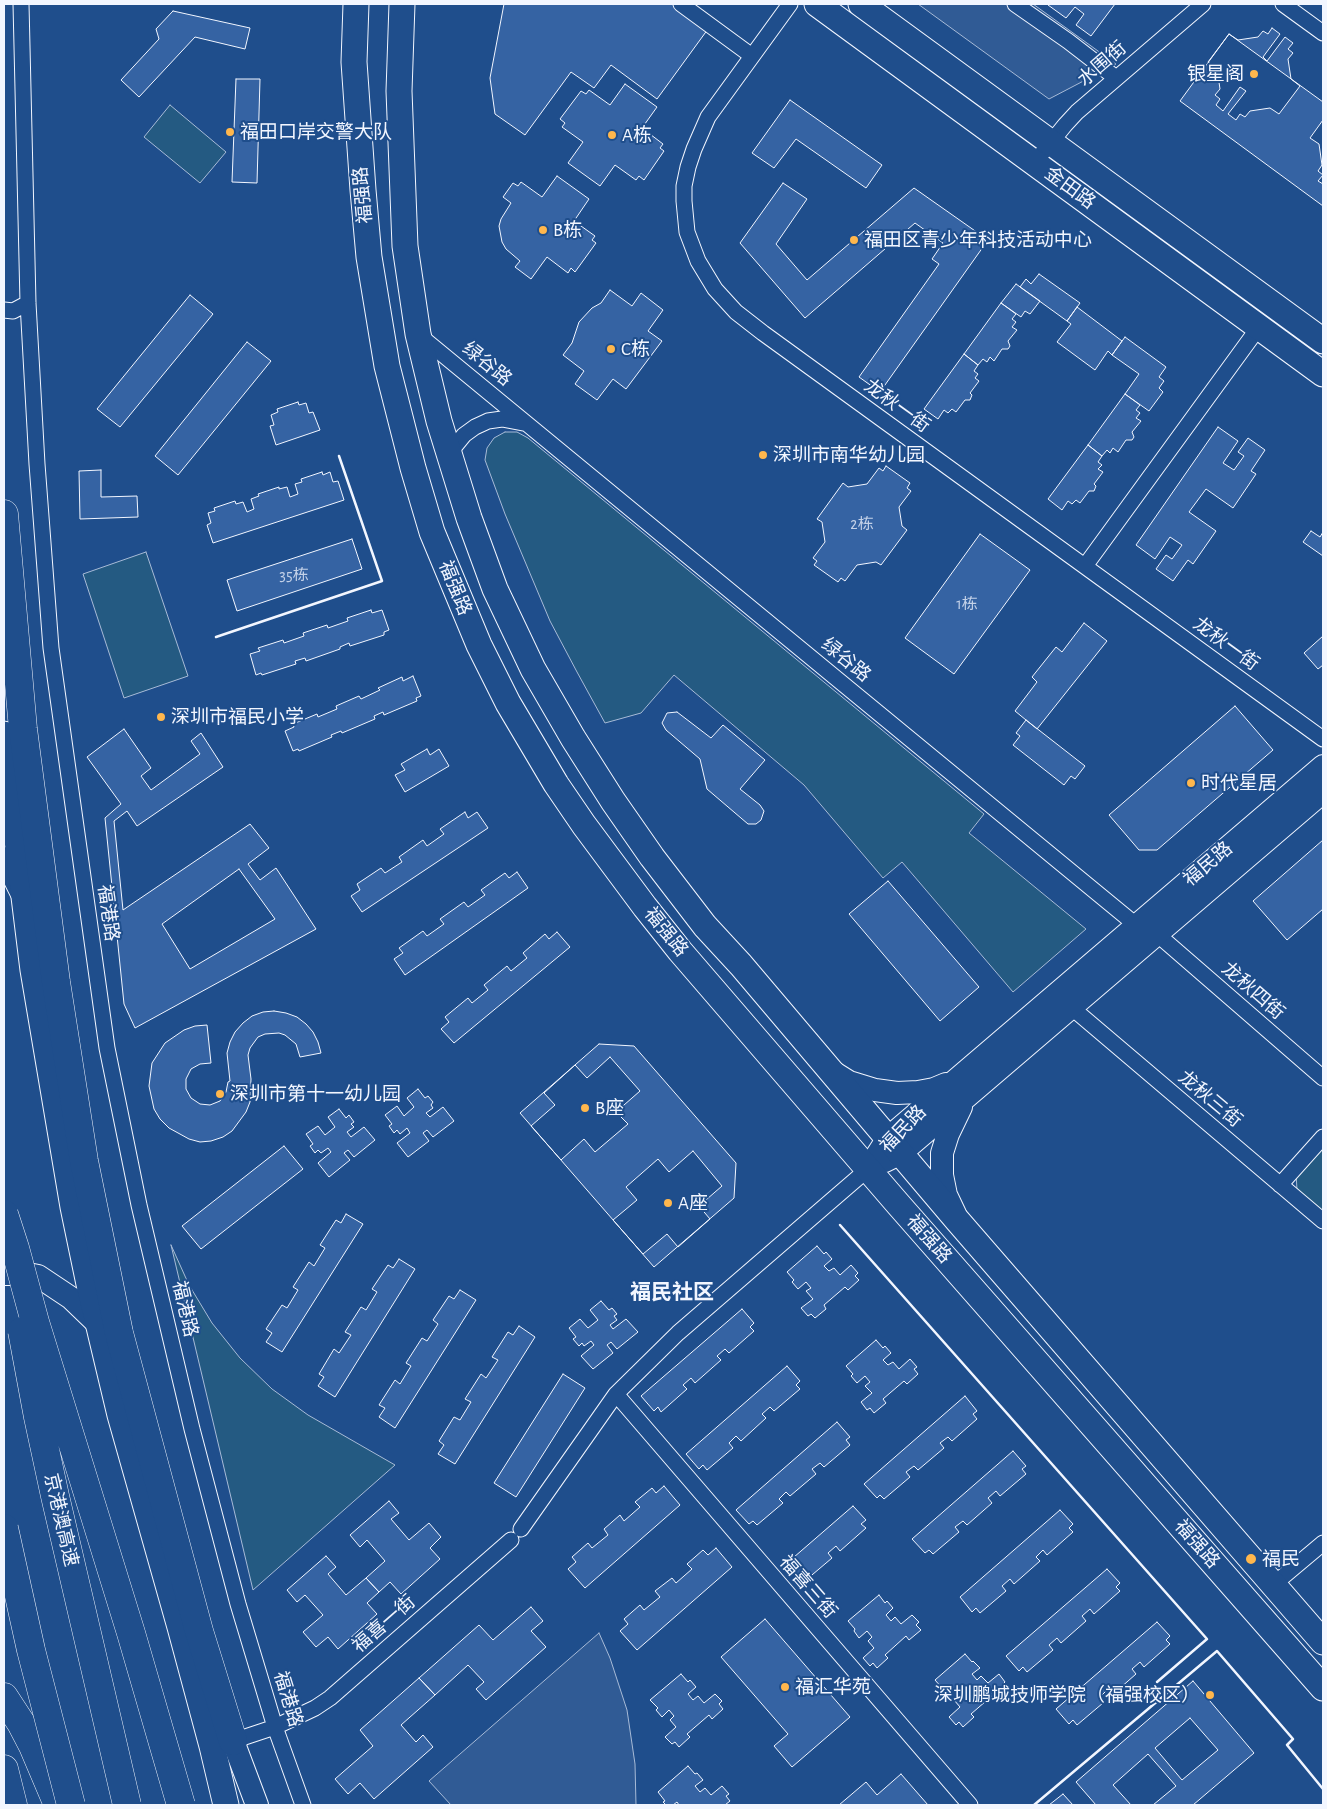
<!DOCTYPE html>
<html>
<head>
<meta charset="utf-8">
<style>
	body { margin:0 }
	#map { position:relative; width:1327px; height:1809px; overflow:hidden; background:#1f4e8c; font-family:"Alegreya Sans",sans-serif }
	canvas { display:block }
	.frame { position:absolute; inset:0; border:5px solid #f2f6ff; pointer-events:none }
</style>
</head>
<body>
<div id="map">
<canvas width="1327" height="1809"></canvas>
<div class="frame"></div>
</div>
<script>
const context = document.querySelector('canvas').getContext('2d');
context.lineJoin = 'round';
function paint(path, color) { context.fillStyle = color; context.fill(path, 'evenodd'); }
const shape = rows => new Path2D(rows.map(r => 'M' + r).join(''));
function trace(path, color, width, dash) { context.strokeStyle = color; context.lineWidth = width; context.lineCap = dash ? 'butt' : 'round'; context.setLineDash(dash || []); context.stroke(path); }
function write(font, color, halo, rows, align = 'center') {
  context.font = font + ' "Alegreya Sans","Noto Sans SC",sans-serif'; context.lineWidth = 4; context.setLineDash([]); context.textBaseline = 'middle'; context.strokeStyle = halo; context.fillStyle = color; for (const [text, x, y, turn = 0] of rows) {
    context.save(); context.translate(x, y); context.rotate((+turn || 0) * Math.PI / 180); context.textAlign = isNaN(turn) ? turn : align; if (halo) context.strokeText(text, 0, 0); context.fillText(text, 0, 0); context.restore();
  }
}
const green = shape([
	[170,105,226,152,200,183,144,137,170,105],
	[505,432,517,432,528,438,984,814,969,833,1086,929,1013,992,902,862,883,878,804,785,674,675,641,713,605,723,577,672,550,621,505,514,485,460,487,448,494,438,505,432],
	[146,552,188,676,124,698,83,574,146,552],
	[1323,1143,1323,1212,1297,1190,1296,1173,1323,1143],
	[171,1245,189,1285,212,1323,240,1358,272,1389,308,1415,395,1465,253,1590,171,1245]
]);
const parking = shape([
	[918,4,1033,4,1116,64,1049,99,918,4],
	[599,1633,610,1658,627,1710,635,1764,636,1805,451,1805,429,1781,599,1633]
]);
const building = shape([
	[504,4,672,4,708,29,657,99,611,65,594,88,571,72,525,135,495,114,490,78,504,4],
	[1049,4,1115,4,1091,36,1076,25,1084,14,1075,7,1066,18,1048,5,1049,4],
	[173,11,250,28,245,49,195,37,139,97,121,80,159,39,156,29,173,11],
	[1272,28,1280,34,1263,57,1267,61,1285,37,1293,43,1288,49,1293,53,1288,59,1291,79,1300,86,1279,114,1270,108,1250,111,1245,117,1240,114,1236,120,1228,114,1246,91,1240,87,1223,111,1216,105,1220,99,1215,95,1220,89,1217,69,1208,62,1229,34,1238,40,1258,37,1263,31,1268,34,1272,28],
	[1229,34,1323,102,1323,206,1180,101,1229,34],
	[236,79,260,79,257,183,232,182,236,79],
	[625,84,657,107,642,128,663,144,660,148,664,151,644,180,639,176,636,180,615,165,600,186,568,163,583,142,562,127,565,123,560,119,581,91,586,94,589,90,610,105,625,84],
	[790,100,882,165,866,188,796,139,774,168,752,153,790,100],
	[1323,120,1323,184,1318,181,1323,175,1318,171,1322,165,1319,144,1310,138,1323,120],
	[557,176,589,199,574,221,595,236,592,240,596,243,575,272,571,268,568,273,547,257,531,279,515,267,520,261,506,249,502,242,499,226,501,219,511,203,503,197,513,183,518,186,521,182,542,197,557,176],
	[783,183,807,199,776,244,807,280,914,188,988,240,880,392,859,377,939,264,932,259,943,243,915,223,805,318,740,243,783,183],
	[1039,274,1080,303,1067,321,1020,287,1026,279,1031,284,1039,274],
	[1016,284,1040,301,1030,314,1025,311,1021,317,1001,303,1016,284],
	[610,290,632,306,641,293,663,310,648,331,662,341,626,389,613,379,597,400,575,384,584,371,563,355,572,343,579,322,592,308,601,303,610,290],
	[190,295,213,314,120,427,97,409,190,295],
	[1001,303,1016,314,1012,319,1016,322,1012,327,1017,330,1008,341,1010,346,1008,349,1002,349,994,361,990,357,987,362,983,359,978,365,964,354,1001,303],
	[1077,307,1122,341,1112,355,1108,351,1095,370,1057,342,1071,324,1067,321,1077,307],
	[1125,337,1166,367,1159,377,1164,381,1159,388,1163,392,1149,411,1125,394,1139,374,1112,355,1125,337],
	[247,342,271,361,178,475,155,456,247,342],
	[964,354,978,365,974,371,978,374,975,378,979,381,970,393,972,395,970,400,965,400,956,412,952,409,948,413,944,410,938,419,924,409,964,354],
	[1125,394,1140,405,1136,410,1140,413,1136,418,1141,421,1132,432,1134,437,1132,440,1126,440,1118,452,1113,448,1110,453,1107,450,1102,456,1088,445,1125,394],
	[298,402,299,405,306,403,309,413,313,412,320,430,276,445,270,426,274,425,271,415,278,412,277,409,298,402],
	[1218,427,1238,441,1223,463,1234,470,1244,456,1238,452,1248,438,1265,450,1251,471,1256,474,1233,508,1206,489,1189,512,1216,531,1193,564,1188,560,1173,581,1156,569,1166,555,1172,559,1182,545,1170,537,1155,559,1136,545,1218,427],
	[1088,445,1102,456,1098,462,1102,465,1098,469,1103,472,1094,484,1096,486,1094,491,1089,491,1080,503,1076,500,1072,504,1068,501,1062,510,1048,499,1088,445],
	[886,466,910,483,907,488,911,491,899,507,902,526,907,530,881,565,876,562,857,565,845,581,841,578,838,582,814,565,817,561,813,558,825,542,822,522,817,519,843,483,848,487,867,484,879,468,883,471,886,466],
	[101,470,101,497,137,496,138,517,80,519,79,471,101,470],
	[322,472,323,475,330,472,333,482,338,481,344,500,213,543,207,525,211,523,208,513,215,511,214,508,235,501,236,504,243,502,247,512,254,509,251,499,259,496,258,494,279,487,279,489,287,487,290,497,298,494,295,484,302,482,301,479,322,472],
	[1311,531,1320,537,1323,532,1323,556,1303,542,1311,531],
	[980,534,1030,570,954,674,905,638,980,534],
	[352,539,362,569,237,611,227,580,352,539],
	[371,610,372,613,382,610,389,630,384,632,384,635,350,646,349,643,340,647,340,649,306,661,305,658,295,661,296,664,262,675,261,673,256,675,250,654,260,651,258,648,283,640,284,643,304,636,303,633,327,625,328,628,348,621,347,618,371,610],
	[1084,623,1107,641,1037,729,1015,711,1037,682,1032,677,1056,647,1062,652,1084,623],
	[1323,636,1323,665,1318,669,1304,653,1323,636],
	[413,676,421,696,416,698,417,701,384,715,383,712,374,716,375,719,342,733,341,731,331,735,332,737,299,751,298,749,293,751,285,731,294,727,293,724,317,714,318,717,337,709,336,706,359,696,361,699,380,690,378,688,402,677,403,681,413,676],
	[1235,706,1273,750,1157,850,1139,850,1109,815,1235,706],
	[677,712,711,738,723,725,765,760,740,789,760,805,764,811,761,820,756,824,748,824,707,789,700,759,666,730,662,723,667,713,677,712],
	[1026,720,1085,766,1075,779,1071,776,1064,785,1013,745,1020,736,1016,733,1026,720],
	[124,729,151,768,141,776,151,790,200,754,191,741,201,733,223,767,137,826,127,811,114,821,123,910,250,824,269,848,248,864,260,880,276,868,316,929,135,1028,124,1004,105,818,121,804,87,757,124,729],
	[239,869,275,919,190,969,162,924,239,869],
	[427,749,430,755,439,749,449,766,405,792,395,775,405,770,401,764,427,749],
	[465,812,468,818,477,812,488,828,362,912,351,896,360,890,357,884,381,868,385,873,402,862,399,857,423,840,427,846,444,834,440,829,465,812],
	[1323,840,1323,909,1287,940,1253,901,1323,840],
	[517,872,528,888,405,975,394,959,403,953,399,948,423,931,427,936,444,924,440,919,464,902,468,907,485,895,481,890,505,873,509,878,517,872],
	[888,881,979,987,940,1021,849,914,888,881],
	[557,932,570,947,454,1043,441,1029,449,1022,445,1017,468,998,472,1003,488,990,484,985,507,966,511,971,527,958,523,953,545,934,549,939,557,932],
	[274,1011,286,1013,297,1017,306,1024,313,1032,318,1042,321,1053,300,1057,296,1044,285,1035,279,1033,265,1034,258,1037,250,1048,248,1055,251,1079,250,1102,246,1112,232,1131,223,1137,211,1141,200,1142,189,1139,169,1128,160,1119,154,1109,149,1086,152,1063,165,1043,184,1030,195,1026,207,1025,211,1063,200,1064,191,1069,186,1079,186,1089,191,1098,200,1104,210,1105,220,1101,226,1092,228,1082,230,1081,227,1053,230,1042,235,1032,243,1023,252,1016,263,1012,274,1011],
	[599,1044,634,1046,736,1163,734,1198,654,1267,520,1113,599,1044],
	[610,1057,640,1091,616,1112,628,1124,595,1152,584,1139,561,1160,531,1126,555,1105,544,1093,575,1065,587,1078,610,1057],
	[418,1089,425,1098,428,1096,433,1102,431,1105,433,1108,426,1113,430,1117,443,1107,454,1121,433,1137,427,1130,423,1133,429,1141,408,1157,397,1143,410,1133,407,1128,400,1134,397,1130,394,1133,389,1126,392,1124,385,1115,397,1106,404,1116,414,1107,407,1098,418,1089],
	[339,1109,346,1118,349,1115,354,1122,351,1124,354,1127,347,1132,351,1137,364,1127,375,1140,354,1157,348,1150,344,1153,350,1160,329,1177,318,1163,331,1152,328,1148,321,1153,318,1150,315,1153,310,1146,313,1144,306,1134,318,1126,325,1135,335,1127,328,1117,339,1109],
	[284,1146,303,1169,201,1249,182,1226,284,1146],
	[693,1151,722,1186,699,1206,710,1219,678,1247,667,1234,643,1254,613,1220,637,1200,626,1187,658,1159,669,1172,693,1151],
	[346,1214,363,1224,282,1352,266,1342,272,1333,266,1329,282,1305,287,1308,298,1290,293,1287,309,1262,314,1266,325,1248,320,1245,336,1220,341,1223,346,1214],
	[817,1246,824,1254,826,1252,832,1259,824,1266,829,1271,834,1268,840,1275,851,1265,858,1273,855,1276,859,1280,848,1290,845,1287,824,1305,826,1309,815,1318,811,1314,808,1316,801,1308,813,1299,806,1291,811,1288,806,1282,798,1289,792,1282,794,1280,787,1272,817,1246],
	[399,1259,415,1269,335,1397,318,1386,324,1377,319,1374,334,1349,339,1353,351,1335,345,1332,361,1307,366,1310,377,1292,372,1289,388,1265,393,1268,399,1259],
	[460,1290,476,1300,395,1428,379,1417,385,1408,379,1405,395,1380,400,1384,411,1366,406,1363,422,1338,427,1341,438,1324,433,1320,449,1296,454,1299,460,1290],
	[601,1301,609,1310,612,1308,617,1314,614,1316,617,1320,610,1325,613,1329,626,1319,638,1332,617,1349,611,1342,607,1345,613,1353,593,1369,581,1356,594,1345,591,1341,584,1346,582,1343,579,1346,573,1339,576,1337,569,1328,580,1319,588,1328,598,1320,590,1310,601,1301],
	[742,1309,754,1323,750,1327,754,1331,729,1353,725,1349,717,1356,721,1360,695,1383,691,1378,683,1385,687,1389,661,1412,658,1407,654,1411,641,1396,742,1309],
	[519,1326,535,1337,455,1464,438,1454,444,1445,439,1441,454,1417,460,1420,471,1402,465,1399,481,1374,486,1378,498,1360,492,1357,508,1332,513,1335,519,1326],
	[876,1340,883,1348,885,1346,891,1353,883,1360,888,1365,893,1362,899,1369,910,1359,917,1367,914,1369,918,1374,907,1384,904,1381,883,1399,886,1403,874,1413,870,1408,867,1410,861,1402,872,1393,865,1386,870,1382,865,1376,857,1383,851,1376,853,1374,846,1366,876,1340],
	[787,1366,800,1381,796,1385,800,1389,774,1411,770,1407,762,1414,766,1418,741,1441,736,1436,729,1443,733,1448,707,1470,703,1465,699,1469,686,1454,787,1366],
	[563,1374,585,1388,516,1497,494,1483,563,1374],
	[965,1396,977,1411,973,1414,977,1419,952,1441,948,1437,940,1443,944,1448,918,1470,914,1466,906,1472,910,1477,884,1499,880,1495,877,1498,864,1484,965,1396],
	[837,1422,850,1437,846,1440,850,1445,824,1467,820,1463,812,1469,816,1474,790,1496,786,1492,779,1499,783,1503,757,1525,753,1521,749,1524,736,1510,837,1422],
	[1013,1451,1026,1466,1022,1469,1026,1474,1000,1496,996,1491,988,1498,992,1503,967,1525,963,1521,955,1527,959,1532,933,1554,929,1550,925,1553,912,1539,1013,1451],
	[664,1486,680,1505,585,1588,568,1569,576,1562,572,1557,588,1543,592,1548,608,1535,604,1529,620,1515,624,1521,640,1507,635,1502,652,1488,656,1493,664,1486],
	[389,1501,399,1513,391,1519,409,1540,429,1523,441,1537,430,1548,440,1559,401,1594,390,1582,379,1592,366,1578,385,1561,367,1540,360,1547,350,1535,389,1501],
	[853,1506,866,1520,861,1524,866,1528,840,1551,836,1546,828,1553,832,1558,806,1580,802,1575,798,1579,786,1564,853,1506],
	[1060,1510,1073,1524,1069,1528,1073,1532,1047,1555,1043,1550,1036,1557,1040,1561,1014,1584,1010,1579,1002,1586,1006,1591,980,1613,976,1608,972,1612,960,1597,1060,1510],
	[716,1548,732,1567,637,1650,620,1631,628,1624,624,1619,640,1605,644,1610,660,1597,655,1591,672,1578,676,1583,692,1569,687,1564,703,1550,708,1555,716,1548],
	[326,1556,336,1567,328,1574,346,1595,366,1578,379,1592,367,1603,377,1614,338,1649,328,1637,316,1647,303,1632,323,1615,305,1595,297,1602,287,1590,326,1556],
	[1107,1569,1120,1583,1116,1587,1120,1591,1094,1614,1090,1609,1082,1616,1086,1621,1061,1643,1057,1638,1049,1645,1053,1650,1027,1672,1023,1667,1019,1671,1006,1656,1107,1569],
	[879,1595,885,1603,887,1601,893,1608,886,1615,891,1621,895,1617,901,1624,912,1615,919,1622,916,1625,921,1630,909,1640,906,1636,885,1655,888,1658,877,1668,873,1663,870,1666,863,1658,874,1648,868,1641,872,1637,867,1631,859,1638,854,1631,855,1629,848,1621,879,1595],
	[531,1607,543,1621,531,1631,546,1647,486,1700,476,1689,484,1682,468,1665,435,1695,419,1678,479,1625,493,1640,531,1607],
	[765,1619,850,1717,792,1767,774,1746,788,1734,721,1657,765,1619],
	[1157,1622,1170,1636,1166,1640,1170,1644,1144,1667,1140,1662,1132,1669,1136,1674,1111,1696,1106,1691,1099,1698,1103,1703,1077,1725,1073,1720,1069,1724,1056,1709,1157,1622],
	[965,1654,972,1662,973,1661,980,1668,972,1674,977,1680,981,1676,988,1683,999,1674,1005,1682,1003,1684,1007,1689,995,1699,993,1695,971,1714,974,1717,963,1727,959,1722,956,1725,949,1717,960,1707,954,1700,958,1696,953,1690,945,1697,940,1690,942,1688,935,1680,965,1654],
	[681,1674,688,1682,690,1680,696,1687,688,1694,693,1700,698,1696,704,1703,715,1694,722,1701,719,1704,723,1709,712,1719,709,1715,687,1734,690,1737,679,1747,675,1742,672,1744,665,1737,676,1727,670,1720,674,1716,669,1710,662,1717,656,1710,658,1708,650,1700,681,1674],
	[419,1678,435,1695,401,1725,416,1742,423,1735,433,1747,374,1799,360,1783,348,1794,335,1779,373,1746,360,1730,419,1678],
	[1193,1681,1254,1753,1193,1805,1153,1805,1176,1786,1148,1754,1113,1785,1131,1805,1096,1805,1076,1782,1193,1681],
	[1190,1718,1218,1750,1182,1780,1155,1748,1190,1718],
	[688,1766,695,1774,697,1773,703,1780,695,1786,700,1792,705,1788,711,1795,722,1786,729,1794,726,1796,730,1801,725,1805,679,1805,677,1802,673,1805,666,1805,663,1802,665,1801,658,1792,688,1766],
	[901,1774,928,1805,839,1805,866,1782,877,1795,901,1774],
	[1063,1794,1073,1805,1049,1805,1063,1794]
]);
const street = shape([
	[21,4,28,303,37,464,51,648,107,1048,139,1205,192,1429,238,1604,275,1727,303,1805],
	[681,4,752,56],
	[790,4,708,117,694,149,688,167,684,186,684,201,687,232,698,261,715,289,736,312,763,333,1323,739],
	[1015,4,1068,41,1116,78],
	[1283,4,1323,33],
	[1035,162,1065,125,1077,112,1203,4],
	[4,310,13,311,28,303],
	[419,335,1136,925],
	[449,459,455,446,464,435,475,427,488,421,502,419,523,423],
	[1085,566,1259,327],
	[1157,934,1323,1078],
	[1071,1007,1323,1221],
	[1280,1185,1323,1137],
	[616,1394,970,1805],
	[521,1529,616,1394,678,1333,868,1169],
	[1273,1585,1323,1543],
	[233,1741,275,1727,315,1708,330,1698,511,1540]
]);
const secondary = shape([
	[4,858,21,892],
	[833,1072,849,1082,875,1090,897,1093,918,1092,934,1089,946,1084],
	[885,1161,901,1153,1323,792],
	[868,1169,888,1138,1323,766],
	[955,1214,946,1195,942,1175,942,1153,948,1134,961,1107],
	[4,1274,28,1274,38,1276,71,1298,98,1324],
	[233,1741,257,1805]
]);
const primary = shape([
	[356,4,354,62,363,190,369,257,387,366,413,468,432,532,479,645,508,703,556,784,584,825,645,907,680,951,898,1204,1323,1688],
	[402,4,399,91,405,246,418,334,439,421,469,518,495,589,533,669,573,738,613,801,652,857,705,926,741,965,957,1220,1323,1642],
	[817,4,1323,374],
	[861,4,1323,341],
	[4,734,33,970,73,1207,90,1289,120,1415,180,1627,212,1746,226,1805]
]);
const highway = shape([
	[4,514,23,729,56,982,84,1161,119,1333,199,1631,233,1741],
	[4,1697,21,1723,33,1746,58,1805],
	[4,1769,13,1805]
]);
const highwayBridge = shape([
	[4,1214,15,1248,35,1322,131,1633,181,1805],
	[22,1331,38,1417,55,1496,127,1805],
	[4,1528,31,1650,71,1805]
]);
const wall = shape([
	[216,637,382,581,339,456],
	[840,1225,1207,1639,1157,1682],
	[1034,1805,1217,1651,1293,1739,1287,1745,1323,1789]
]);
const markers = [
	[1254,74,5,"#ffb74d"],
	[230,132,5,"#ffb74d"],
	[612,135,5,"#ffb74d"],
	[543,230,5,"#ffb74d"],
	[854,240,5,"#ffb74d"],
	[611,349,5,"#ffb74d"],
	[763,455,5,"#ffb74d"],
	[161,717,5,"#ffb74d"],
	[1191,783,5,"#ffb74d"],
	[220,1094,5,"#ffb74d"],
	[585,1108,5,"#ffb74d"],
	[668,1203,5,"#ffb74d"],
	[1251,1559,6,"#ffb74d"],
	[785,1687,5,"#ffb74d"],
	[1210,1695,5,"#ffb74d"]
];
const numberNames = [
	["2栋",862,524],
	["35栋",294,575],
	["1栋",967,604]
];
const streetNames = [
	["水围街",1102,64,-41],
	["金田路",1070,188,36],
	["福强路",363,195,-95],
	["绿谷路",487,364,39],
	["龙秋一街",897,406,36],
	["福强路",455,588,68],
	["龙秋一街",1226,644,36],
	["绿谷路",846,660,39],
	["福民路",1208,864,-40],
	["福港路",108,913,82],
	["福强路",666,932,51],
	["龙秋四街",1253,991,41],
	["龙秋三街",1210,1099,40],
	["福民路",903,1129,-46],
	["福强路",929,1239,49],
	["福港路",185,1309,77],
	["京港澳高速",61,1520,77],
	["福强路",1197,1544,49],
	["福喜三街",808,1587,49],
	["福喜一街",384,1624,-41],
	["福港路",288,1699,73]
];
const poiNames = [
	["银星阁",1244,74,"right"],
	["福田口岸交警大队",240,132],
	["A栋",622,135],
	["B栋",553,230],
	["福田区青少年科技活动中心",864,240],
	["C栋",621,349],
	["深圳市南华幼儿园",773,455],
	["深圳市福民小学",171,717],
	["时代星居",1201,783],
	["深圳市第十一幼儿园",230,1094],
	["B座",595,1108],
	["A座",678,1203],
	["福民",1262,1559],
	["福汇华苑",795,1687],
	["深圳鹏城技师学院（福强校区）",1200,1695,"right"]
];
const quarterNames = [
	["福民社区",672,1293]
];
paint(green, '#245a82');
trace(green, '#a8bbd7', 1);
paint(parking, '#305b95');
trace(parking, '#a8bbd7', 1);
paint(building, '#3563a3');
trace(building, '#f2f6ff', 1);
trace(street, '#f2f6ff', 17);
trace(secondary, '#f2f6ff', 24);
trace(primary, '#f2f6ff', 27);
trace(highway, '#f2f6ff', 29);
trace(street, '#1f4e8c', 15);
trace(secondary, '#1f4e8c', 22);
trace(primary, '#1f4e8c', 25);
trace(highway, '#1f4e8c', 28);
trace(highwayBridge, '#f2f6ff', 29, []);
trace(highwayBridge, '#1f4e8c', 28);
trace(wall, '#f2f6ff', 2.5);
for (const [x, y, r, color] of markers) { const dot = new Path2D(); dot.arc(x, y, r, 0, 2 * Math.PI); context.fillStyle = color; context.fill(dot); trace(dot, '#1f4e8c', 2); }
write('16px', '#c3d1e8', null, numberNames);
write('19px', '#f2f6ff', '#1f4e8c', streetNames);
write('19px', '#f2f6ff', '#1f4e8c', poiNames, 'left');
write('bold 21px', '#f2f6ff', '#1f4e8c', quarterNames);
</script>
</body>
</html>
